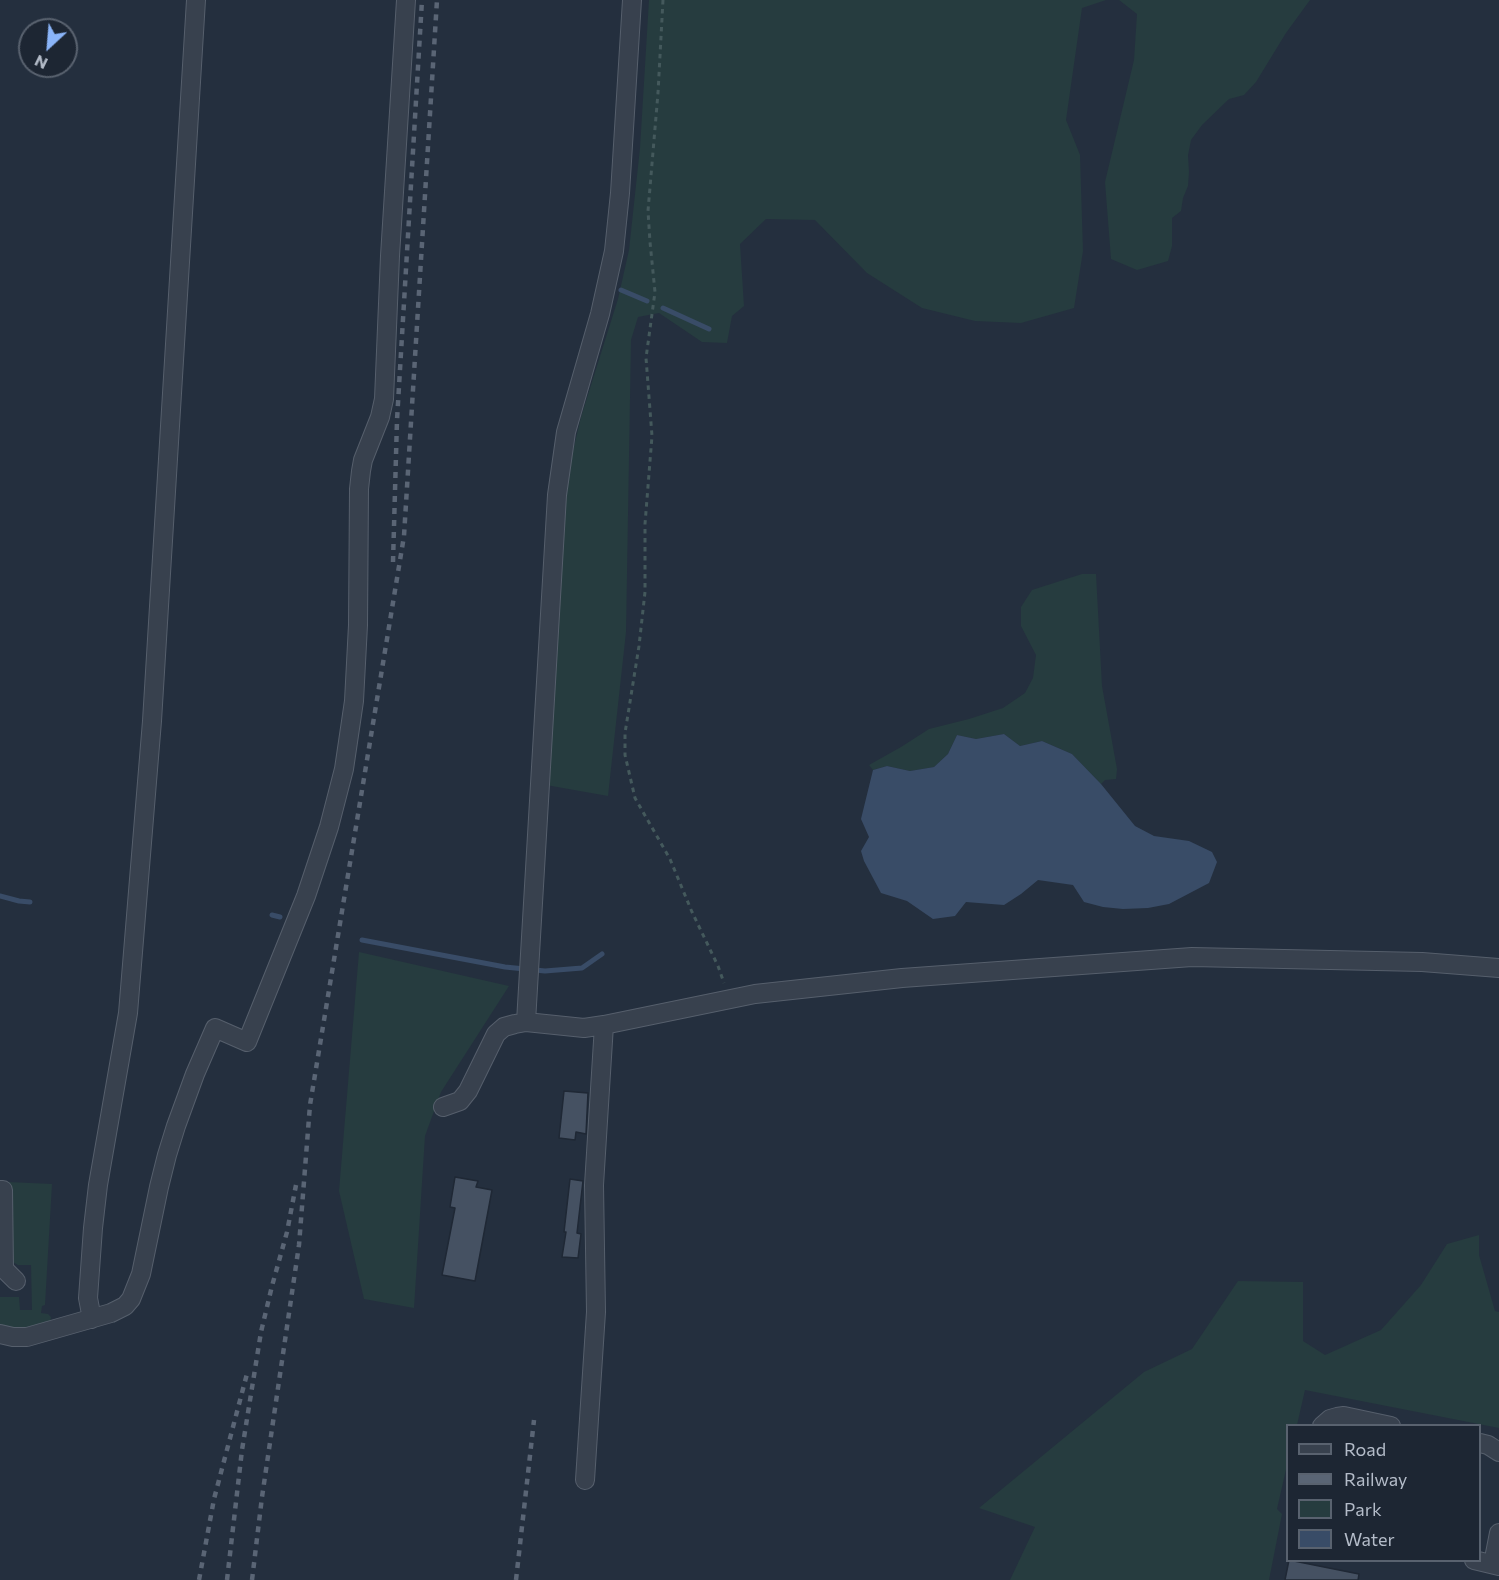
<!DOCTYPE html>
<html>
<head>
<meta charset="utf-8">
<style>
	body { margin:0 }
	#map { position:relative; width:1499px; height:1580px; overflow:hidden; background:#242f3e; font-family:Commissioner,sans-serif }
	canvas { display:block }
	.legend { position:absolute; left:1286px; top:1424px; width:195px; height:138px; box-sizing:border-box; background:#1d2633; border:2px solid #59626f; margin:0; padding:8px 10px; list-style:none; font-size:18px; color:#b4bcc9 }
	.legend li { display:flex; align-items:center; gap:12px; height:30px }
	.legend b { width:30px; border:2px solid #59626f }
	.north { position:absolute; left:18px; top:18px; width:60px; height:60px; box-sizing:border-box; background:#1d2633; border:2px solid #59626f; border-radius:50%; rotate:206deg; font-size:16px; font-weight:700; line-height:24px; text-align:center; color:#b4bcc9 }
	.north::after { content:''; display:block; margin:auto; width:21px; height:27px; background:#8ab4f8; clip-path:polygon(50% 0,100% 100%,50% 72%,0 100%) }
</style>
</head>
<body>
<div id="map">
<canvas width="1499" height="1580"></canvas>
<ul class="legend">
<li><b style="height:8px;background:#38414e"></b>Road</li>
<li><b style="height:8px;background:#5a6575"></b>Railway</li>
<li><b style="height:16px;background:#263c3f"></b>Park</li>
<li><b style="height:16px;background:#394c67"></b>Water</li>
</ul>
<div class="north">N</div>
</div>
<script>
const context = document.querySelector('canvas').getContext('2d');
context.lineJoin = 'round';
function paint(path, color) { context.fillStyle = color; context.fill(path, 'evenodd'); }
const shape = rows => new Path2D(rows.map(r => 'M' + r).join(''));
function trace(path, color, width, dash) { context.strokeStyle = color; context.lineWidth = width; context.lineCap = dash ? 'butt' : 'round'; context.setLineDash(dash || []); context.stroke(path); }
const green = shape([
	[649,0,1106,0,1082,8,1066,120,1080,155,1083,251,1074,308,1021,323,975,321,922,308,867,273,815,220,766,219,740,244,744,306,732,316,727,343,702,342,659,313,638,317,631,340,626,632,608,796,546,785,554,636,567,476,581,417,618,299,629,250,640,148],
	[1119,0,1310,0,1286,33,1256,82,1244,95,1229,99,1202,125,1191,140,1188,155,1189,172,1188,186,1183,198,1181,211,1172,218,1172,246,1168,261,1137,270,1111,259,1105,182,1134,60,1137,14],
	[1082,574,1096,574,1102,686,1117,769,1116,779,1105,780,1101,784,1072,754,1042,741,1020,746,1004,734,976,739,957,735,948,754,934,767,910,771,887,766,873,770,869,765,901,747,929,729,969,719,1003,708,1025,693,1033,678,1036,655,1021,626,1021,607,1032,590],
	[359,952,509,986,441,1092,425,1136,414,1308,364,1299,339,1191],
	[8,1182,52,1184,45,1305,42,1306,41,1313,48,1314,51,1317,50,1326,22,1331,0,1326,0,1297,19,1297,20,1310,32,1310,31,1265,18,1265,11,1261,9,1253],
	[1479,1235,1479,1255,1495,1311,1499,1312,1499,1428,1305,1390,1297,1425,1288,1426,1287,1465,1277,1509,1282,1514,1269,1580,1010,1580,1035,1527,979,1508,1144,1372,1192,1349,1238,1281,1303,1282,1303,1341,1325,1355,1381,1330,1421,1285,1447,1244]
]);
const water = shape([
	[1004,734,1020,746,1042,741,1072,754,1101,784,1135,826,1154,836,1189,841,1212,852,1217,862,1209,883,1169,904,1148,908,1123,909,1103,907,1084,902,1073,885,1038,880,1021,894,1004,905,966,902,955,916,933,919,907,901,881,893,864,861,861,851,869,837,861,819,873,770,887,766,910,771,934,767,948,754,957,735,976,739]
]);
const stream = shape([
	[621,290,647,301],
	[663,308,709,329],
	[0,896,19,901,30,902],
	[272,915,280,917],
	[362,940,505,967,545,971,582,968,602,954]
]);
const building = shape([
	[564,1091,588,1093,586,1134,576,1132,575,1140,559,1138,564,1091],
	[455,1177,478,1181,476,1187,492,1190,475,1281,442,1275,455,1208,450,1207,455,1177],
	[570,1179,583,1181,577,1233,581,1234,578,1258,562,1257,566,1232,564,1232,570,1179],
	[1289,1560,1359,1574,1358,1580,1285,1580,1289,1560]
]);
const path = shape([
	[663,0,658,93,648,211,650,242,655,292,646,358,652,436,645,524,645,592,639,646,625,733,625,755,635,798,670,859,692,912,718,966,724,983]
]);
const minor = shape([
	[526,1022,557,495,566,432,600,314,614,251,620,193,632,0],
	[443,1107,460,1101,468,1091,496,1034,504,1027,515,1024,526,1022,584,1028,604,1025,755,994,902,978,1192,957,1422,962,1499,968],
	[0,1190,3,1190,4,1269,16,1281],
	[92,1319,88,1298,93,1228,98,1185,128,1013,152,721,196,0],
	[0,1334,13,1337,27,1337,111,1313,125,1306,131,1299,141,1274,159,1187,167,1155,176,1126,195,1074,215,1028,247,1042,306,896,329,827,344,769,354,701,358,625,359,489,361,471,363,460,380,417,384,399,390,256,406,0],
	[1322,1426,1330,1419,1337,1417,1344,1416,1391,1426],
	[1480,1443,1488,1445,1499,1452],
	[585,1480,596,1312,594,1185,604,1025],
	[1474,1560,1499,1566],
	[1493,1564,1499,1533]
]);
const rail = shape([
	[393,562,397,420,422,0],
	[199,1580,214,1499,248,1370],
	[227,1580,242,1450,261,1332,272,1286,287,1232,296,1185],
	[252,1580,262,1497,299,1245,310,1105,404,536,437,0],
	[516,1580,534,1420]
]);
paint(green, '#263c3f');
paint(water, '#394c67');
trace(stream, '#394c67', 5);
paint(building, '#455162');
trace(building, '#1f2835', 1.5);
trace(minor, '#565f6c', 20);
trace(path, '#44595c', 3, [4.5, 4.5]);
trace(minor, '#38414e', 18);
trace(rail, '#5a6575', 4.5, [6, 6]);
</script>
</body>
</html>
